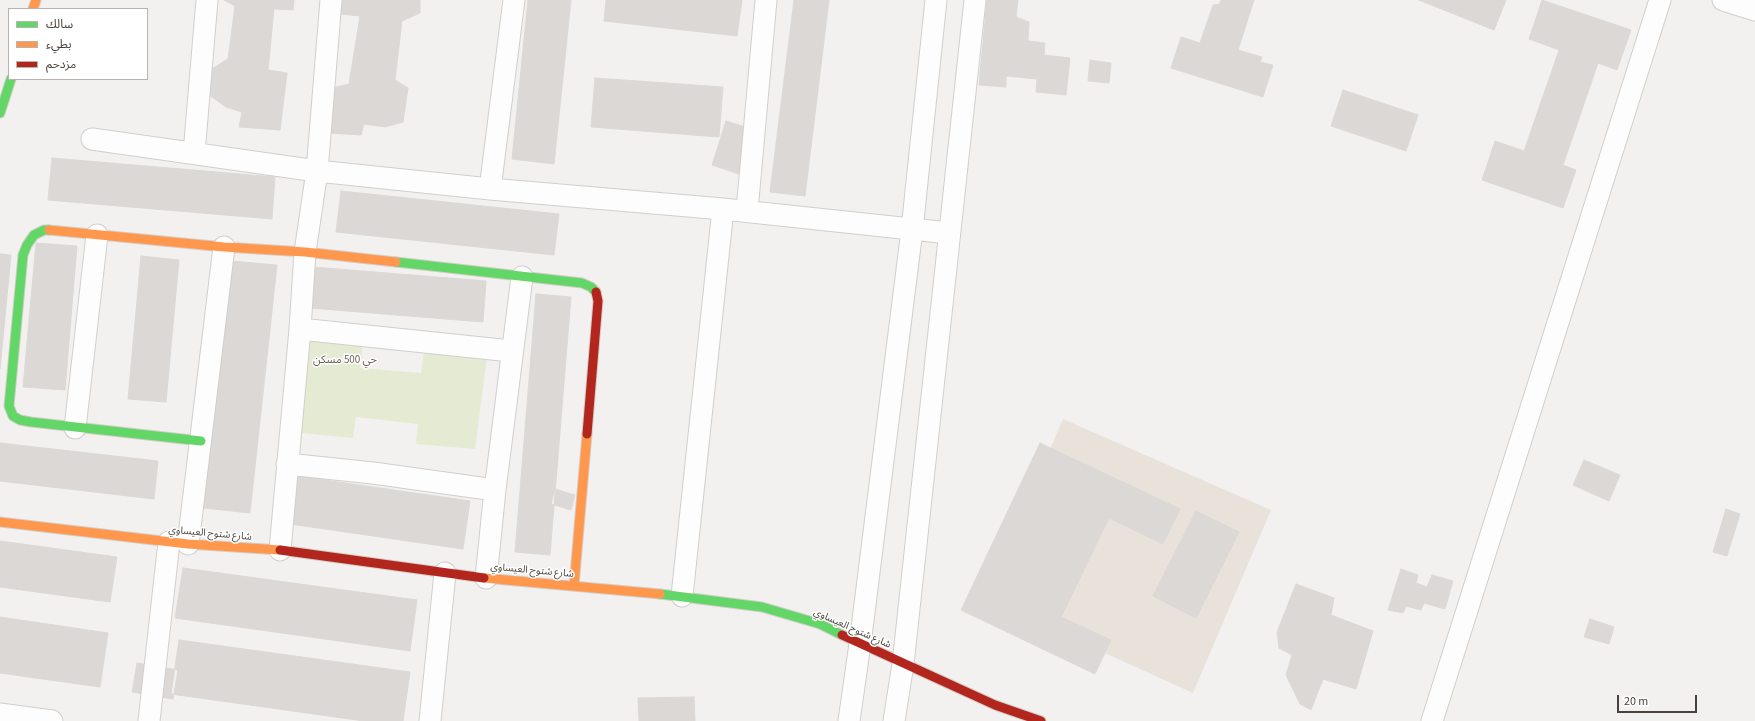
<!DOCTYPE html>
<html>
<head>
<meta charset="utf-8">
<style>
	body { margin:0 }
	#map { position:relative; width:1755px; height:721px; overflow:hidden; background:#f3f1ef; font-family:"Source Sans 3","Noto Sans Arabic",sans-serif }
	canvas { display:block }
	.legend { position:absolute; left:8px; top:8px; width:140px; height:72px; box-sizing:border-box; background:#fff; border:1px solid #b6b3b1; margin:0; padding:5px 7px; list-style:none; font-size:12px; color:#49413b }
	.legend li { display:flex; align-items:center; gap:8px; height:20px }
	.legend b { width:20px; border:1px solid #b6b3b1 }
	.scale { position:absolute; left:1617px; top:695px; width:80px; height:18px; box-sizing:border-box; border:2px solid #49413b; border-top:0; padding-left:5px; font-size:12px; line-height:14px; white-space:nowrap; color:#49413b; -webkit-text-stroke:3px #fff; paint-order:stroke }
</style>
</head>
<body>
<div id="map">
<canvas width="1755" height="721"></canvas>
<ul class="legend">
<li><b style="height:5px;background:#63d668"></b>سالك</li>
<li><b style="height:5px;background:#ff974d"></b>بطيء</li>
<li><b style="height:5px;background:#b3261e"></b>مزدحم</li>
</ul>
<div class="scale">20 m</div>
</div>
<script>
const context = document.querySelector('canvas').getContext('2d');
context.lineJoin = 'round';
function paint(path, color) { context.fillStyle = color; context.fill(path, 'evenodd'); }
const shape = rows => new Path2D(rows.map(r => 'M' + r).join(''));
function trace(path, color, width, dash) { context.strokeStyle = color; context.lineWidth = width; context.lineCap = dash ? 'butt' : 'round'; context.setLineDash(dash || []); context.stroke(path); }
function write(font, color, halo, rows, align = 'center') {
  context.font = font + ' "Source Sans 3","Noto Sans Arabic",sans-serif'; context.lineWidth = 3; context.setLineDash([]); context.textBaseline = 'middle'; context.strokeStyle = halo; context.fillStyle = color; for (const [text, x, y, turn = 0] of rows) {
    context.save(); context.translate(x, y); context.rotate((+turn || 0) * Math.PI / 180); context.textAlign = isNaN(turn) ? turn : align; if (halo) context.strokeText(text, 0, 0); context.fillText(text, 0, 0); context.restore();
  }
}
const education = shape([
	[1063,419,1271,510,1193,693,983,598,1029,498]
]);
const green = shape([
	[310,339,363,345,360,368,421,373,424,352,487,357,475,449,416,444,418,424,356,417,353,438,301,433]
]);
const building = shape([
	[224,0,294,0,293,10,274,9,268,70,287,73,280,130,239,127,242,112,226,107,209,95,212,69,228,59,235,6,224,0],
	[342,0,420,0,420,13,402,21,395,80,408,88,403,122,385,127,364,124,361,135,329,133,333,88,349,84,360,16,340,14,342,0],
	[528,0,571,0,554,164,512,159,528,0],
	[606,0,742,0,737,36,604,21,606,0],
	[794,0,829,0,805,196,770,192,794,0],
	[987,0,1018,0,1016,17,1029,22,1028,41,1045,43,1044,55,1070,58,1066,95,1036,92,1037,79,1006,76,1006,87,979,85,987,0],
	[1221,0,1254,0,1238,50,1262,57,1260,62,1273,65,1263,97,1171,68,1181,37,1200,43,1213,5,1220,4,1221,0],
	[1419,0,1506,0,1494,30,1419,0],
	[1542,0,1631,30,1617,70,1598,63,1563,165,1576,170,1563,208,1482,180,1495,141,1524,151,1559,50,1529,39,1542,0],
	[1090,60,1111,63,1109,83,1088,81,1090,60],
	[595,78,723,87,719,137,591,127,595,78],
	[1343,90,1418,115,1406,151,1331,126,1343,90],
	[726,121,758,131,743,162,739,174,712,165,726,121],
	[52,158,275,177,272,219,48,200,52,158],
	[341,191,559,214,554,255,336,232,341,191],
	[36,243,77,246,65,390,23,387,36,243],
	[0,254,11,255,0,369,0,254],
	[141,256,179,260,166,402,128,399,141,256],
	[231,261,277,265,250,513,204,508,231,261],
	[313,267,486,281,483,322,310,308,313,267],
	[536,294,571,297,550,555,515,552,536,294],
	[0,443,158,461,154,499,0,481,0,443],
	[1040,443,1180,509,1163,544,1109,518,1061,617,1111,640,1095,674,961,610,1040,443],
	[1584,460,1620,475,1609,501,1573,485,1584,460],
	[297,476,470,501,463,549,290,524,297,476],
	[555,489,575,495,571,510,551,504,555,489],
	[1726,509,1740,514,1727,556,1713,552,1726,509],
	[1196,511,1239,532,1196,618,1153,596,1196,511],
	[0,541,117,557,110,602,0,587,0,541],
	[183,568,417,600,410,651,175,618,183,568],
	[1401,569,1418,575,1416,583,1427,587,1432,575,1453,581,1445,609,1424,603,1421,610,1406,606,1403,613,1388,610,1401,569],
	[1296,584,1334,598,1331,615,1373,631,1356,689,1323,679,1311,710,1300,704,1286,675,1292,655,1279,648,1277,632,1296,584],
	[0,617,108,633,100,687,0,673,0,617],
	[1590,619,1614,627,1609,644,1584,637,1590,619],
	[179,640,410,672,403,721,364,721,171,694,179,640],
	[137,663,178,670,173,699,132,692,137,663],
	[694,697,695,721,639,721,638,698,694,697]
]);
const street = shape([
	[1723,0,1755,10],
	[92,139,317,171,490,189,723,209,949,233],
	[194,153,207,0],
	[490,189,514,0],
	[747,211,766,0],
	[300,329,511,351],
	[75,428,97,235],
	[287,464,373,473,495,490],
	[188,544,224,247],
	[280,550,300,329,305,252,317,171,331,0],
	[486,578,495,490,522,277],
	[682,596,723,209],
	[0,714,52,721],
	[149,721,169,542],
	[430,721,445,573],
	[849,721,860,644,912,230,936,0],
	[894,721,903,664,975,0],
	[1432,721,1660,0]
]);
const fast = shape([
	[0,113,11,79],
	[49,230,44,230,34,235,27,245,23,255,9,406,13,416,20,420,31,422,201,441],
	[396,262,582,283,591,287,596,292],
	[660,594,762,607,820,624,842,635]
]);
const slow = shape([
	[33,9,36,0],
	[49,230,224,247,305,252,396,262],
	[0,522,188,544,280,550],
	[484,578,660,594],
	[574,586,587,434]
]);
const jam = shape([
	[587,434,598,301,596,292],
	[280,550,484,578],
	[842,635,995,705,1041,721]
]);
const streetNames = [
	["شارع شتوح العيساوي",210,534,5],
	["شارع شتوح العيساوي",532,571,5],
	["شارع شتوح العيساوي",852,629,24]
];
const neighbourhoodNames = [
	["حي 500 مسكن",345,361]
];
paint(education, '#e9e2db');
paint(green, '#e5ead2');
paint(building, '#dbd8d6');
trace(building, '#dbd8d5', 1);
trace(street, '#d1cfcc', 23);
trace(fast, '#d3cec8', 11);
trace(slow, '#d3cec8', 11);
trace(jam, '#d3cec8', 11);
trace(street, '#fdfdfd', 21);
trace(fast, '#63d668', 9);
trace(slow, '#ff974d', 9);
trace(jam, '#b3261e', 9);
write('10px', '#49413b', '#fff', streetNames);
write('11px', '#6b5d53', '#fff', neighbourhoodNames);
</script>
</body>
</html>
